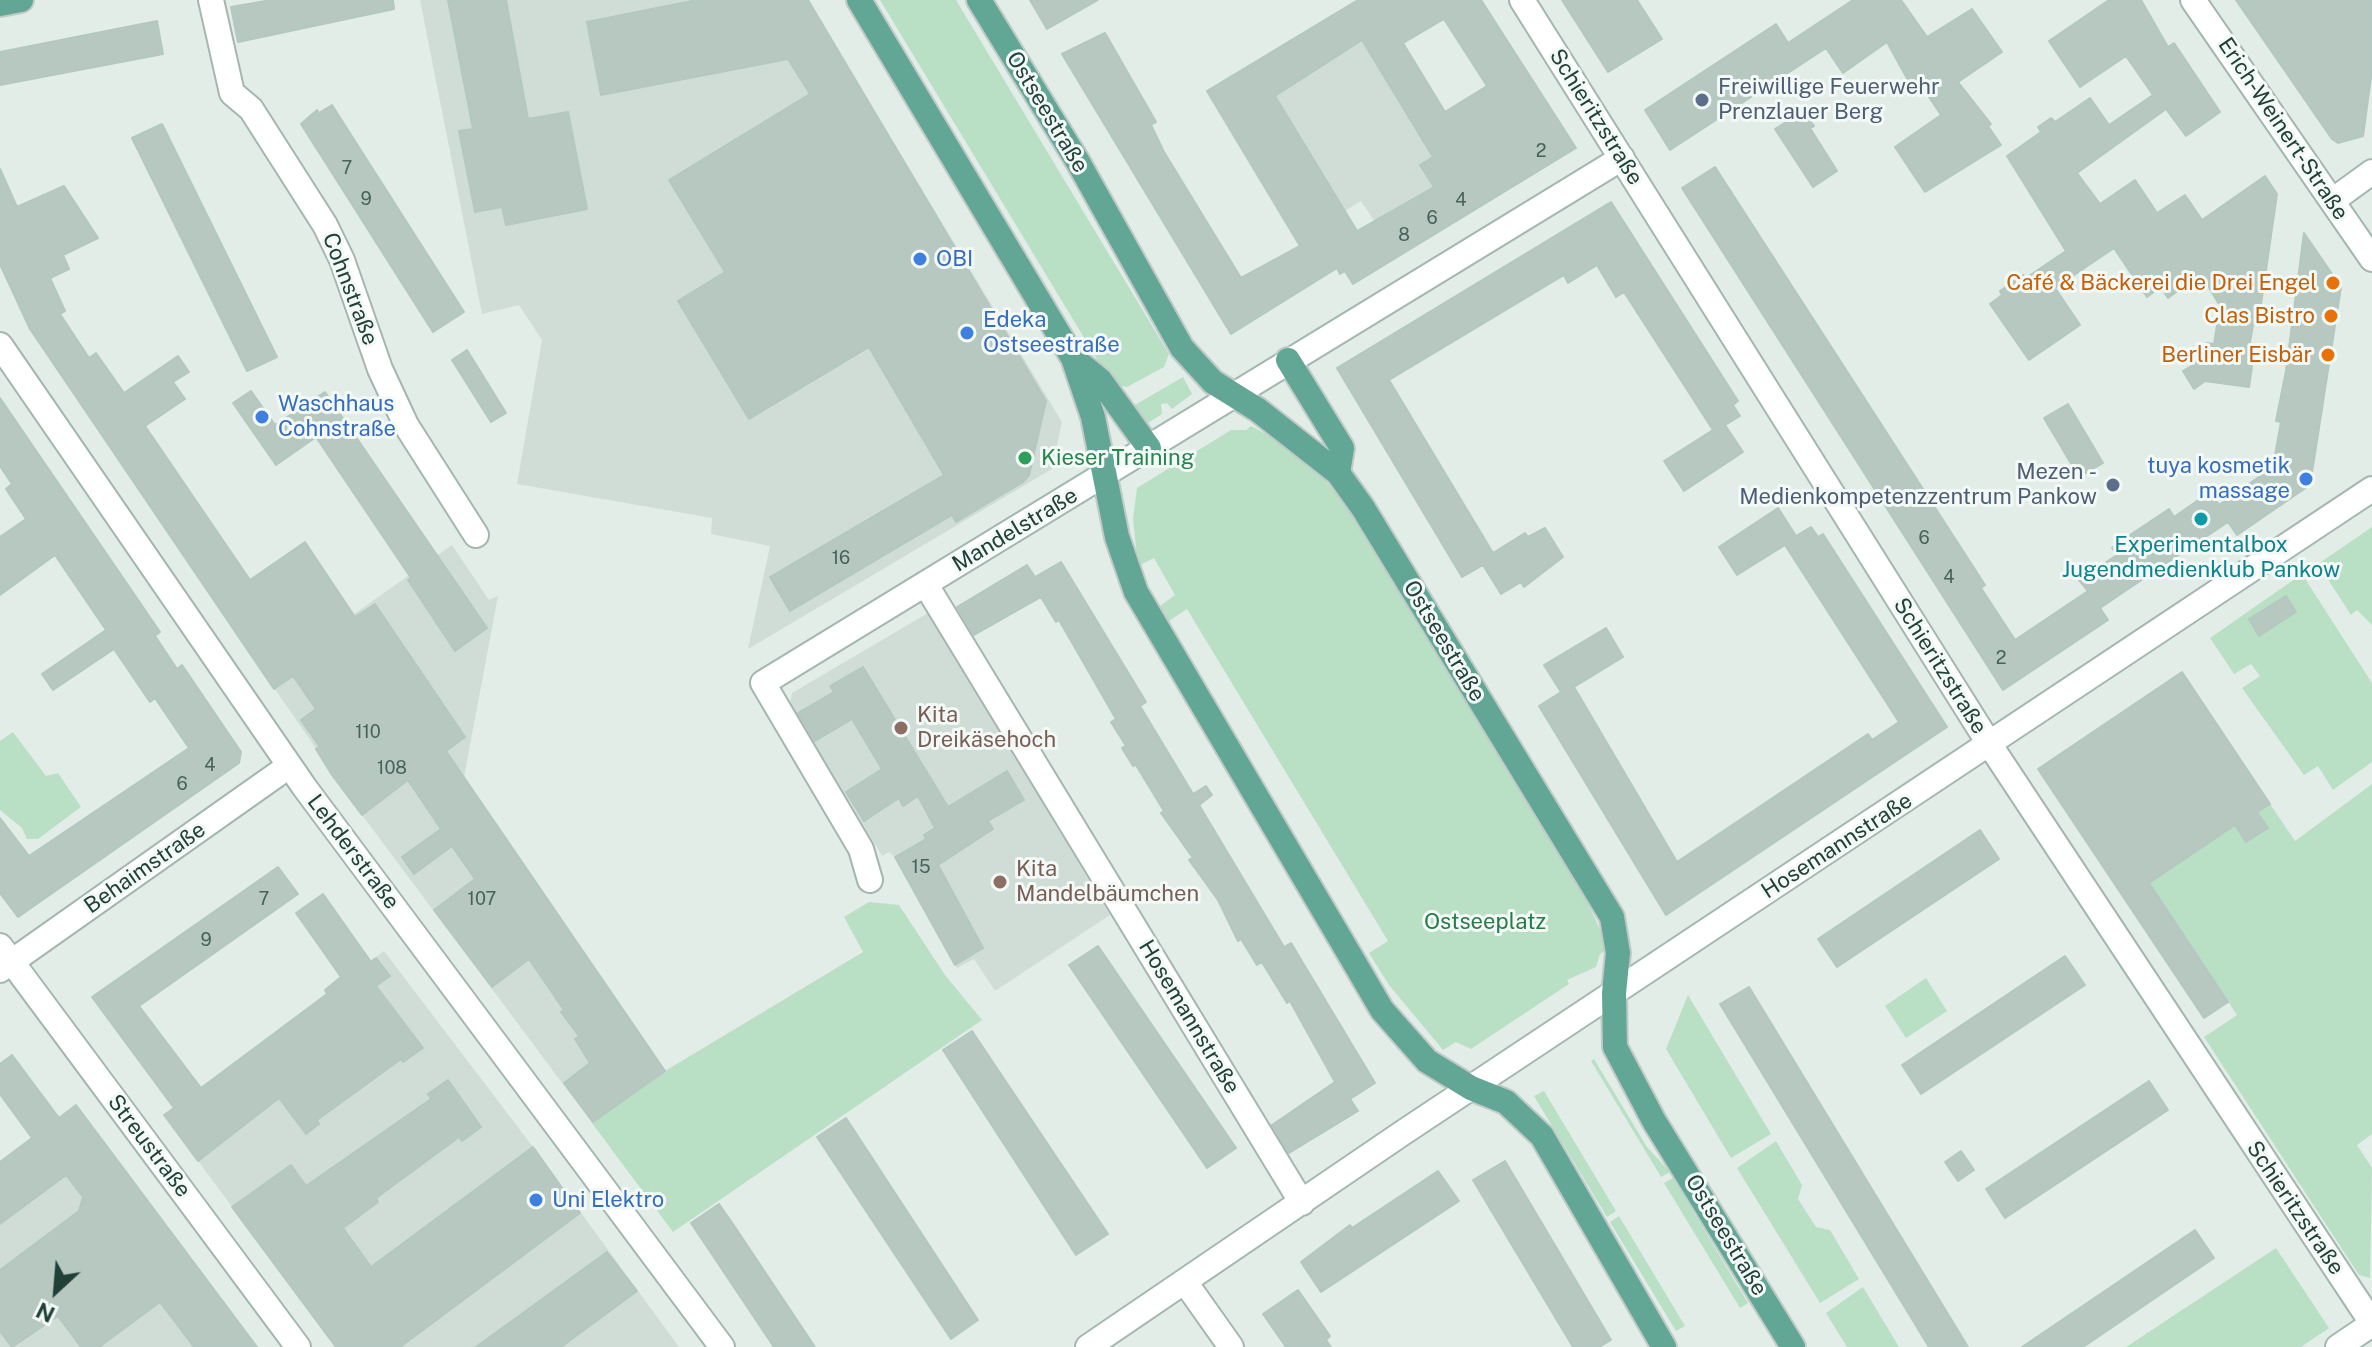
<!DOCTYPE html>
<html>
<head>
<meta charset="utf-8">
<style>
	body { margin:0 }
	#map { position:relative; width:2372px; height:1347px; overflow:hidden; background:#e2ede8; font-family:"Public Sans",sans-serif }
	canvas { display:block }
	.north { position:absolute; left:16px; top:1251px; width:80px; height:80px; -webkit-text-stroke:6px #f3f9f6; paint-order:stroke; rotate:206deg; font-size:22px; font-weight:700; line-height:32px; text-align:center; color:#204038 }
	.north::after { content:''; display:block; margin:auto; width:28px; height:36px; background:#204038; clip-path:polygon(50% 0,100% 100%,50% 72%,0 100%) }
</style>
</head>
<body>
<div id="map">
<canvas width="2372" height="1347"></canvas>
<div class="north">N</div>
</div>
<script>
const context = document.querySelector('canvas').getContext('2d');
context.lineJoin = 'round';
function paint(path, color) { context.fillStyle = color; context.fill(path, 'evenodd'); }
const shape = rows => new Path2D(rows.map(r => 'M' + r).join(''));
function trace(path, color, width, dash) { context.strokeStyle = color; context.lineWidth = width; context.lineCap = dash ? 'butt' : 'round'; context.setLineDash(dash || []); context.stroke(path); }
function write(font, color, halo, rows, align = 'center') {
  context.font = font + ' "Public Sans",sans-serif'; context.lineWidth = 6; context.setLineDash([]); context.textBaseline = 'middle'; context.strokeStyle = halo; context.fillStyle = color; for (const [text, x, y, turn = 0] of rows) {
    context.save(); context.translate(x, y); context.rotate((+turn || 0) * Math.PI / 180); context.textAlign = isNaN(turn) ? turn : align; if (halo) context.strokeText(text, 0, 0); context.fillText(text, 0, 0); context.restore();
  }
}
const built = shape([
	[420,0,808,0,1062,422,1052,469,748,649,770,546,711,534,712,518,517,484,542,340,519,305,482,314],
	[1358,0,1404,0,1424,31,1404,44,1445,111,1466,98,1484,126,1421,165,1455,221,1375,222,1361,201,1297,241,1207,91],
	[452,545,489,600,498,596,464,777,665,1071,592,1123,362,815,252,656,341,595,354,614],
	[928,613,1110,915,995,991,974,959,957,968,896,858,889,852,882,856,790,703,792,693],
	[384,951,533,1147,679,1347,336,1347,164,1115],
	[76,1105,257,1347,0,1347,0,1162]
]);
const green = shape([
	[880,0,956,0,1169,354,1164,367,1127,387,1112,384],
	[1183,377,1192,394,1172,409,1167,403,1161,404,1162,414,1143,426,1128,409],
	[1251,426,1288,446,1318,471,1355,517,1588,903,1602,934,1606,950,1600,954,1596,967,1567,980,1569,984,1471,1049,1456,1042,1443,1050,1389,985,1369,953,1388,941,1187,609,1169,621,1160,606,1175,595,1154,558,1140,565,1137,556,1133,519,1137,488,1231,430,1246,430],
	[2372,527,2372,625,2357,610,2351,615,2318,564],
	[2302,574,2372,683,2372,762,2333,790,2318,766,2304,775,2242,688,2260,676,2251,664,2234,674,2210,638],
	[13,732,46,776,58,773,81,807,38,839,27,839,22,828,0,810,0,741],
	[2372,784,2372,1134,2357,1145,2372,1168,2370,1278,2359,1275,2204,1037,2237,1015,2149,883,2235,825,2247,842,2268,828,2257,812,2270,804,2295,841],
	[869,902,899,905,945,975,982,1020,673,1232,592,1123,665,1071,863,952,844,917],
	[1926,978,1947,1011,1906,1038,1885,1006],
	[1688,995,1771,1134,1731,1158,1666,1049],
	[1594,1059,1647,1147,1670,1172,1661,1177,1591,1061],
	[1544,1091,1616,1211,1607,1217,1534,1096],
	[1776,1141,1802,1185,1798,1199,1816,1227,1830,1230,1859,1279,1820,1303,1737,1168],
	[1673,1178,1748,1303,1740,1308,1664,1183],
	[1619,1216,1685,1326,1676,1331,1610,1222],
	[2276,1248,2329,1328,2301,1347,2126,1347],
	[1863,1287,1899,1347,1847,1347,1826,1313]
]);
const building = shape([
	[271,0,393,0,394,9,238,42,231,7,271,0],
	[448,0,506,0,528,119,568,112,587,209,506,225,502,207,475,212,459,131,473,129,448,0],
	[697,0,808,0,1046,401,1029,475,1023,482,956,522,952,515,790,611,770,577,944,475,869,347,749,419,678,301,725,272,669,180,810,94,788,59,601,95,587,22,697,0],
	[1030,0,1098,0,1047,29,1030,0],
	[1358,0,1481,0,1576,148,1353,284,1345,271,1340,274,1337,268,1231,334,1062,54,1105,33,1156,122,1151,125,1164,152,1241,278,1300,246,1207,91,1358,0],
	[1444,19,1487,86,1445,112,1403,43,1444,19],
	[1362,40,1433,157,1420,165,1434,187,1357,231,1275,96,1362,40],
	[1562,0,1637,0,1662,39,1608,72,1562,0],
	[1853,0,1901,0,1927,37,1972,9,2002,52,1958,82,1991,124,1988,126,2001,145,1925,192,1895,147,1941,115,1923,88,1915,93,1887,42,1843,73,1826,48,1670,150,1645,110,1776,24,1788,43,1853,0],
	[2109,0,2141,0,2168,47,2174,43,2220,112,2186,136,2166,109,2077,173,2100,204,2135,180,2157,213,2185,195,2202,220,2265,176,2277,194,2258,325,2253,325,2246,365,2252,366,2249,387,2205,381,2194,389,2183,371,2204,358,2207,343,2214,344,2220,306,2201,274,2168,298,2161,287,2147,297,2114,248,2055,288,2080,325,2029,360,1990,304,2002,295,2000,291,2023,275,2026,278,2066,251,2007,156,2041,132,2038,127,2051,118,2055,122,2090,98,2109,125,2153,95,2126,56,2080,87,2049,41,2109,0],
	[2236,0,2372,0,2372,70,2363,136,2338,143,2332,139,2236,0],
	[157,21,163,54,0,85,0,52,157,21],
	[332,105,464,312,433,332,301,124,317,110,319,113,332,105],
	[1804,111,1814,126,1810,128,1837,171,1813,187,1775,129,1804,111],
	[162,124,277,357,247,371,132,138,162,124],
	[1715,167,1985,585,1981,588,2015,640,2088,591,2079,580,2117,555,2112,548,2133,533,2169,509,2174,517,2210,492,2219,505,2273,467,2281,422,2276,421,2286,371,2304,233,2341,287,2310,485,2237,535,2228,522,2192,546,2100,608,2108,620,2003,690,1682,188,1715,167],
	[0,169,17,207,64,186,98,238,63,255,69,269,50,278,65,311,60,314,89,358,96,353,124,393,178,356,189,372,173,382,185,399,145,426,250,580,305,542,355,617,375,604,465,737,446,751,665,1071,593,1122,564,1083,590,1063,575,1039,579,1036,561,1012,564,1010,529,959,492,987,434,910,475,879,452,846,414,874,402,857,441,829,408,780,362,815,332,775,316,749,320,747,301,720,316,709,293,676,274,689,30,329,0,264,0,169],
	[1611,202,1738,401,1733,405,1740,416,1725,425,1743,452,1684,491,1664,461,1713,430,1624,292,1616,297,1597,265,1568,283,1564,275,1389,380,1493,553,1525,533,1528,537,1545,528,1563,557,1524,587,1521,582,1501,594,1483,565,1462,577,1337,368,1611,202],
	[467,350,506,413,491,422,452,360,467,350],
	[251,391,275,425,325,392,487,628,455,651,408,580,411,578,316,437,276,465,233,403,251,391],
	[0,398,160,632,155,636,177,669,182,665,241,752,239,763,18,917,0,893,0,818,29,856,189,748,155,698,150,702,114,649,53,690,42,674,106,630,55,555,0,595,0,537,26,519,6,489,12,484,0,466,0,398],
	[2068,404,2103,463,2079,477,2044,418,2068,404],
	[1778,508,1796,536,1811,527,1818,537,1823,534,1947,727,1666,915,1539,706,1561,692,1544,665,1606,628,1623,657,1574,687,1677,862,1868,734,1872,740,1899,722,1785,545,1737,575,1719,547,1778,508],
	[1061,562,1146,702,1140,706,1193,794,1206,786,1212,795,1199,805,1284,947,1291,943,1375,1083,1350,1099,1358,1111,1289,1153,1272,1125,1335,1082,1290,1001,1287,1003,1262,962,1257,965,1241,939,1238,941,1218,900,1189,860,1193,858,1161,813,1164,811,1136,765,1133,766,1122,748,1126,746,1111,722,1116,719,1059,620,1056,622,1041,597,974,635,957,607,1027,565,1035,577,1061,562],
	[2286,596,2296,612,2259,636,2249,619,2286,596],
	[863,667,948,807,1007,771,1024,800,988,821,993,829,938,865,983,948,955,965,895,857,926,839,924,835,935,828,918,796,903,806,899,798,864,821,846,792,882,769,852,719,815,741,798,713,834,692,830,686,863,667],
	[2182,672,2270,804,2257,812,2268,828,2246,842,2235,825,2149,883,2228,1002,2204,1018,2038,769,2182,672],
	[1980,830,1999,859,1837,967,1818,939,1980,830],
	[278,867,298,894,139,1006,201,1088,327,994,325,990,341,977,296,913,323,894,371,962,376,958,390,976,376,986,423,1048,403,1062,401,1059,317,1120,319,1124,306,1134,279,1098,198,1161,164,1115,174,1108,92,997,278,867],
	[1098,946,1236,1148,1207,1168,1069,965,1098,946],
	[2065,956,2085,985,1921,1094,1902,1065,2065,956],
	[1749,987,1968,1347,1929,1347,1720,1004,1749,987],
	[972,1031,1108,1234,1076,1255,943,1050,972,1031],
	[12,1055,59,1118,76,1105,257,1347,194,1347,160,1302,99,1347,81,1347,58,1316,12,1347,0,1331,0,1270,79,1211,83,1197,66,1175,0,1224,0,1162,32,1138,0,1094,0,1064,12,1055],
	[448,1080,481,1127,462,1141,459,1137,376,1198,378,1202,343,1228,371,1267,533,1147,580,1213,400,1347,336,1347,232,1207,291,1165,306,1186,431,1099,428,1094,448,1080],
	[2149,1081,2168,1110,2005,1218,1986,1189,2149,1081],
	[846,1118,978,1320,951,1339,817,1137,846,1118],
	[1961,1151,1974,1170,1958,1181,1945,1162,1961,1151],
	[1505,1161,1611,1340,1599,1347,1573,1347,1473,1180,1505,1161],
	[1438,1171,1459,1201,1321,1292,1301,1262,1350,1225,1352,1228,1438,1171],
	[719,1204,733,1224,815,1347,774,1347,691,1223,719,1204],
	[2195,1230,2214,1258,2083,1347,2022,1347,2195,1230],
	[607,1252,637,1291,561,1347,476,1347,607,1252],
	[1298,1290,1330,1336,1326,1340,1331,1347,1286,1347,1263,1314,1298,1290]
]);
const minor = shape([
	[211,0,232,93,251,109,325,225,342,260,380,369,406,425,476,535],
	[1522,0,1990,745,2372,1323],
	[2193,0,2372,259],
	[2332,201,2372,172],
	[0,345,305,788,722,1347],
	[926,585,1302,1203],
	[870,880,861,849,763,683,1622,158],
	[0,946,298,1347],
	[0,970,289,766],
	[1185,1282,1231,1347],
	[1088,1347,1404,1132,2372,489],
	[2338,1347,2372,1324]
]);
const major = shape([
	[859,0,1073,358,1093,417,1117,537,1136,592,1354,962,1382,1010,1427,1061,1471,1088,1506,1102,1542,1136,1664,1347],
	[979,0,1078,162,1182,348,1213,382,1258,410,1338,473,1363,508,1612,917,1618,953,1614,993,1615,1047,1654,1121,1793,1347],
	[0,4,21,0],
	[1073,358,1100,380,1149,448],
	[1288,360,1342,448,1338,473]
]);
const markers = [
	[1702,100,8,"#5c6f8a"],
	[920,259,8,"#3f7fe0"],
	[2333,283,8,"#e8710a"],
	[2331,316,8,"#e8710a"],
	[967,333,8,"#3f7fe0"],
	[2328,355,8,"#e8710a"],
	[262,417,8,"#3f7fe0"],
	[1025,458,8,"#2e9e5b"],
	[2306,479,8,"#3f7fe0"],
	[2113,485,8,"#5c6f8a"],
	[2201,519,8,"#0f9aa8"],
	[901,728,8,"#8d6e63"],
	[1000,882,8,"#8d6e63"],
	[536,1200,8,"#3f7fe0"]
];
const numberNames = [
	["2",1541,151],
	["7",347,168],
	["9",366,199],
	["4",1461,200],
	["6",1432,218],
	["8",1404,235],
	["6",1924,538],
	["16",841,558],
	["4",1949,577],
	["2",2001,658],
	["110",368,732],
	["4",210,765],
	["108",392,768],
	["6",182,784],
	["15",921,867],
	["7",264,899],
	["107",482,899],
	["9",206,940]
];
const serviceNames = [
	["Freiwillige Feuerwehr",1718,87],
	["Prenzlauer Berg",1718,112],
	["Mezen -",2097,472,"right"],
	["Medienkompetenzzentrum Pankow",2097,497,"right"]
];
const streetNames = [
	["Ostseestraße",1047,112,59],
	["Schieritzstraße",1596,117,58],
	["Erich-Weinert-Straße",2283,129,56],
	["Cohnstraße",350,289,69],
	["Mandelstraße",1015,530,-31],
	["Ostseestraße",1444,641,59],
	["Schieritzstraße",1940,666,58],
	["Hosemannstraße",1837,846,-33],
	["Lehderstraße",353,852,53],
	["Behaimstraße",145,868,-35],
	["Hosemannstraße",1189,1017,59],
	["Streustraße",149,1146,53],
	["Schieritzstraße",2295,1208,56],
	["Ostseestraße",1726,1235,59]
];
const shopNames = [
	["OBI",936,259],
	["Edeka",983,320],
	["Ostseestraße",983,345],
	["Waschhaus",278,404],
	["Cohnstraße",278,429],
	["tuya kosmetik",2290,466,"right"],
	["massage",2290,491,"right"],
	["Uni Elektro",552,1200]
];
const foodNames = [
	["Café & Bäckerei die Drei Engel",2317,283],
	["Clas Bistro",2315,316],
	["Berliner Eisbär",2312,355]
];
const leisureNames = [
	["Kieser Training",1041,458]
];
const cultureNames = [
	["Experimentalbox",2201,545],
	["Jugendmedienklub Pankow",2201,570]
];
const educationNames = [
	["Kita",917,715],
	["Dreikäsehoch",917,740],
	["Kita",1016,869],
	["Mandelbäumchen",1016,894]
];
const parkNames = [
	["Ostseeplatz",1485,922]
];
paint(built, '#d0ddd7');
paint(green, '#b9e0c4');
paint(building, '#b7c8c1');
trace(building, '#b3c8c0', 2);
trace(minor, '#a4b6b0', 28);
trace(major, '#c1cac7', 28);
trace(minor, '#fff', 24);
trace(major, '#62a796', 24);
for (const [x, y, r, color] of markers) { const dot = new Path2D(); dot.arc(x, y, r, 0, 2 * Math.PI); context.fillStyle = color; context.fill(dot); trace(dot, '#f3f9f6', 3); }
write('18px', '#46625a', null, numberNames);
write('22px', '#4e5e75', '#f3f9f6', serviceNames, 'left');
write('22px', '#204038', '#f3f9f6', streetNames);
write('22px', '#366cbe', '#f3f9f6', shopNames, 'left');
write('22px', '#c56008', '#f3f9f6', foodNames, 'right');
write('22px', '#27864d', '#f3f9f6', leisureNames, 'left');
write('22px', '#0d838f', '#f3f9f6', cultureNames);
write('22px', '#785e54', '#f3f9f6', educationNames, 'left');
write('22px', '#277a49', '#f3f9f6', parkNames);
</script>
</body>
</html>
